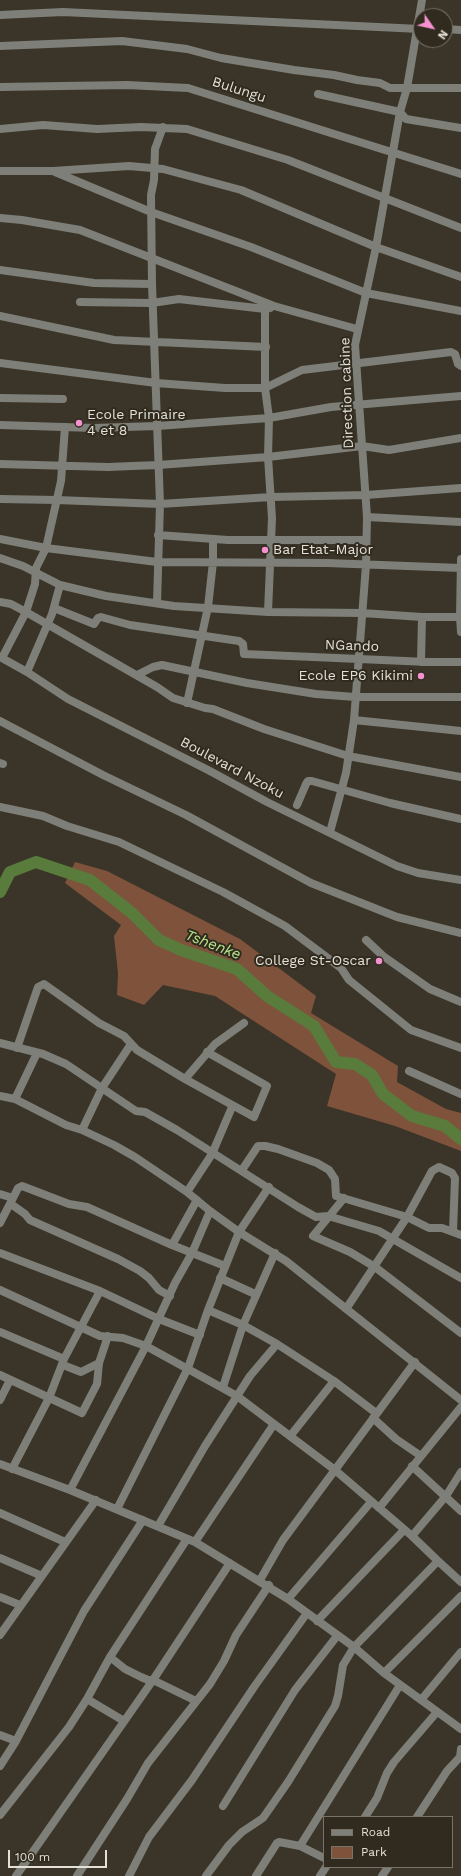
<!DOCTYPE html>
<html>
<head>
<meta charset="utf-8">
<style>
	body { margin:0 }
	#map { position:relative; width:461px; height:1876px; overflow:hidden; background:#3a3528; font-family:"Work Sans",sans-serif }
	canvas { display:block }
	.legend { position:absolute; left:323px; top:1816px; width:130px; height:52px; box-sizing:border-box; background:#302b1e; border:1px solid #787368; margin:0; padding:5px 7px; list-style:none; font-size:12px; color:#e3e0d7 }
	.legend li { display:flex; align-items:center; gap:8px; height:20px }
	.legend b { width:20px; border:1px solid #787368 }
	.north { position:absolute; left:413px; top:8px; width:40px; height:40px; box-sizing:border-box; background:#302b1e; border:1px solid #787368; border-radius:50%; rotate:124deg; font-size:11px; font-weight:700; line-height:16px; text-align:center; color:#e3e0d7 }
	.north::after { content:''; display:block; margin:auto; width:14px; height:18px; background:#f590d1; clip-path:polygon(50% 0,100% 100%,50% 72%,0 100%) }
	.scale { position:absolute; left:8px; top:1850px; width:99px; height:18px; box-sizing:border-box; border:2px solid #e3e0d7; border-top:0; padding-left:5px; font-size:12px; line-height:14px; white-space:nowrap; color:#e3e0d7; -webkit-text-stroke:3px #302b1e; paint-order:stroke }
</style>
</head>
<body>
<div id="map">
<canvas width="461" height="1876"></canvas>
<ul class="legend">
<li><b style="height:5px;background:#7e7f78"></b>Road</li>
<li><b style="height:11px;background:#7f523c"></b>Park</li>
</ul>
<div class="north">N</div>
<div class="scale">100 m</div>
</div>
<script>
const context = document.querySelector('canvas').getContext('2d');
context.lineJoin = 'round';
function paint(path, color) { context.fillStyle = color; context.fill(path, 'evenodd'); }
const shape = rows => new Path2D(rows.map(r => 'M' + r).join(''));
function trace(path, color, width, dash) { context.strokeStyle = color; context.lineWidth = width; context.lineCap = dash ? 'butt' : 'round'; context.setLineDash(dash || []); context.stroke(path); }
function write(font, color, halo, rows, align = 'center') {
  context.font = font + ' "Work Sans",sans-serif'; context.lineWidth = 4; context.setLineDash([]); context.textBaseline = 'middle'; context.strokeStyle = halo; context.fillStyle = color; for (const [text, x, y, turn = 0] of rows) {
    context.save(); context.translate(x, y); context.rotate((+turn || 0) * Math.PI / 180); context.textAlign = isNaN(turn) ? turn : align; if (halo) context.strokeText(text, 0, 0); context.fillText(text, 0, 0); context.restore();
  }
}
const green = shape([
	[75,862,107,871,240,939,316,996,311,1013,398,1066,397,1082,446,1109,461,1113,461,1151,395,1126,327,1106,336,1074,215,996,163,985,144,1005,117,995,118,973,114,936,121,925,65,883]
]);
const river = shape([
	[0,892,10,872,36,862,90,880,132,913,159,940,181,950,237,969,267,996,314,1026,336,1062,355,1064,372,1075,383,1094,412,1116,445,1126,461,1139]
]);
const minor = shape([
	[0,15,63,12,420,29],
	[445,29,461,30],
	[0,46,122,41,187,49,221,58,294,70,334,75,357,80,380,83,390,88,461,88],
	[0,87,127,85,188,88,461,174],
	[318,94,400,112,406,119,412,120,461,128],
	[0,129,43,125,97,129,141,127,187,129,288,160,461,228],
	[0,171,53,171,129,166,163,169,241,190,376,247,461,277],
	[55,172,151,212,251,247,366,293,461,311],
	[0,218,22,220,80,230,274,306,357,329],
	[0,270,94,283,152,284],
	[80,302,152,303,179,299,265,309,270,308],
	[265,309,265,388,269,418,268,457,272,518,268,612],
	[0,316,114,340,266,347],
	[0,363,156,383,225,388,265,388,302,370,451,352,455,354,458,364,461,366],
	[0,398,63,399],
	[0,425,94,428,157,426,269,418,331,407,461,396],
	[0,464,108,467,158,465,268,457,362,446,389,450,461,438],
	[0,499,57,500,160,504,271,497,366,495,461,488],
	[367,517,461,522],
	[158,535,228,540,366,540],
	[0,539,46,548,157,562,327,563,461,568],
	[0,558,23,566,60,585,106,596,174,606,268,612,362,613,422,617,461,617],
	[461,559,460,617,461,632],
	[0,602,11,604,26,612,157,687,173,698,205,708,213,709,264,729,348,756,461,777],
	[157,603,160,504,152,284,151,195,154,180,155,149,163,127],
	[54,608,94,624,98,618,101,617,130,625,239,641,243,644,244,654,428,662,461,662],
	[0,657,27,672,68,699,208,770,267,802,397,866,418,873,461,880],
	[2,658,26,612,35,584,36,568,46,548,61,481,65,427],
	[421,662,422,617],
	[27,672,52,614,60,585],
	[137,675,153,667,162,665,247,683,316,694,355,697,461,697],
	[187,703,208,607,213,562,213,539],
	[354,720,461,731],
	[0,721,103,775,186,815,311,883,397,917,461,933],
	[0,763,3,764],
	[297,805,306,784,308,781,312,781,390,803,461,819],
	[0,807,43,816,67,826,119,842,223,892,285,926,341,968,349,980,411,1030,461,1048],
	[330,832,346,773,354,720,366,565,367,517,355,345,376,247,400,112,407,88,422,0],
	[366,940,383,956,430,989,461,1002],
	[0,1043,43,1054,66,1064,136,1111,145,1112,177,1130,298,1207,316,1217,328,1216,379,1231,461,1278],
	[17,1048,38,987,44,984,99,1023,124,1036,137,1050,185,1079,254,1117,267,1086,207,1052],
	[409,1071,461,1094],
	[185,1079,215,1044,244,1023],
	[0,1096,15,1099,66,1125,82,1130,114,1145,135,1157,187,1192,210,1211,239,1232,286,1261,461,1400],
	[15,1099,37,1053],
	[82,1130,102,1088,131,1044],
	[242,1170,258,1146,265,1146,278,1149,317,1163,329,1170,335,1179,336,1196,407,1217,429,1228,442,1228,461,1235],
	[187,1192,212,1154,232,1107],
	[0,1194,13,1198,0,1223],
	[13,1198,18,1188,22,1186,69,1204,87,1207,172,1245,225,1266],
	[344,1198,313,1236,350,1252,375,1267,461,1333],
	[11,1204,25,1214,30,1220,118,1259,140,1271,149,1278,159,1290,170,1296],
	[172,1245,197,1200],
	[0,1253,100,1291,159,1319,200,1335],
	[220,1278,255,1294],
	[0,1290,100,1336,123,1338,146,1346,237,1396,274,1424],
	[346,1309,407,1217,432,1171,439,1167,452,1173,455,1178,453,1232],
	[208,1310,243,1325,277,1344,334,1381,376,1413],
	[0,1332,64,1359],
	[63,1365,81,1372,99,1363],
	[0,1375,82,1413,97,1384,99,1363,108,1336],
	[223,1387,243,1325,275,1253],
	[0,1400,10,1380],
	[373,1418,396,1439,421,1456],
	[291,1435,334,1381],
	[0,1464,70,1490,195,1542,288,1599,354,1647,384,1673,461,1729],
	[412,1466,461,1511],
	[12,1469,49,1398,64,1359,100,1291],
	[70,1490,146,1346,175,1283,192,1253,210,1211],
	[379,1508,461,1407],
	[117,1509,188,1368,208,1310,239,1232,269,1187],
	[0,1513,65,1542],
	[158,1526,205,1446,250,1376,277,1344],
	[412,1536,446,1496,461,1472],
	[195,1542,274,1424,335,1470,412,1536,438,1561,354,1647,343,1665,338,1696,335,1706,288,1782,263,1818,242,1832,229,1845,206,1876],
	[0,1558,42,1576],
	[438,1561,461,1582],
	[260,1580,283,1540,415,1362],
	[0,1597,20,1605],
	[288,1599,371,1502],
	[317,1621,404,1530],
	[0,1635,96,1500],
	[110,1657,125,1669,141,1677,148,1680,153,1680,196,1701],
	[384,1673,461,1596],
	[87,1699,124,1721],
	[421,1700,461,1652],
	[0,1735,16,1741],
	[0,1766,16,1741,84,1611,143,1520],
	[223,1806,295,1690,337,1636],
	[0,1815,69,1727,87,1699,110,1657,187,1539],
	[365,1817,377,1798,387,1773,394,1762,437,1712],
	[417,1817,447,1771,460,1757,461,1749],
	[300,1846,400,1685],
	[16,1876,153,1680,230,1563],
	[77,1876,127,1799,148,1763,210,1684,224,1661,236,1635,269,1585],
	[129,1876,149,1837,192,1780,254,1687,307,1613],
	[256,1876,277,1843,279,1842,300,1846,324,1858],
	[320,1876,326,1867],
	[382,1876,388,1867]
]);
const markers = [
	[79,423,4,"#f590d1"],
	[265,550,4,"#f590d1"],
	[421,676,4,"#f590d1"],
	[379,961,4,"#f590d1"]
];
const streetNames = [
	["Bulungu",239,90,18],
	["Direction cabine",347,393,-92],
	["NGando",352,646,2],
	["Boulevard Nzoku",232,768,28]
];
const poiNames = [
	["Ecole Primaire",87,415],
	["4 et 8",87,431],
	["Bar Etat-Major",273,550],
	["Ecole EP6 Kikimi",413,676,"right"],
	["College St-Oscar",371,961,"right"]
];
const waterNames = [
	["Tshenke",213,945,21]
];
paint(green, '#7f523c');
trace(river, '#597b3c', 12);
trace(minor, '#7e7f78', 8);
for (const [x, y, r, color] of markers) { const dot = new Path2D(); dot.arc(x, y, r, 0, 2 * Math.PI); context.fillStyle = color; context.fill(dot); trace(dot, '#302b1e', 1.5); }
write('14px', '#e3e0d7', '#302b1e', streetNames);
write('14px', '#e3e0d7', '#302b1e', poiNames, 'left');
write('italic 15px', '#b4e48b', '#302b1e', waterNames);
</script>
</body>
</html>
